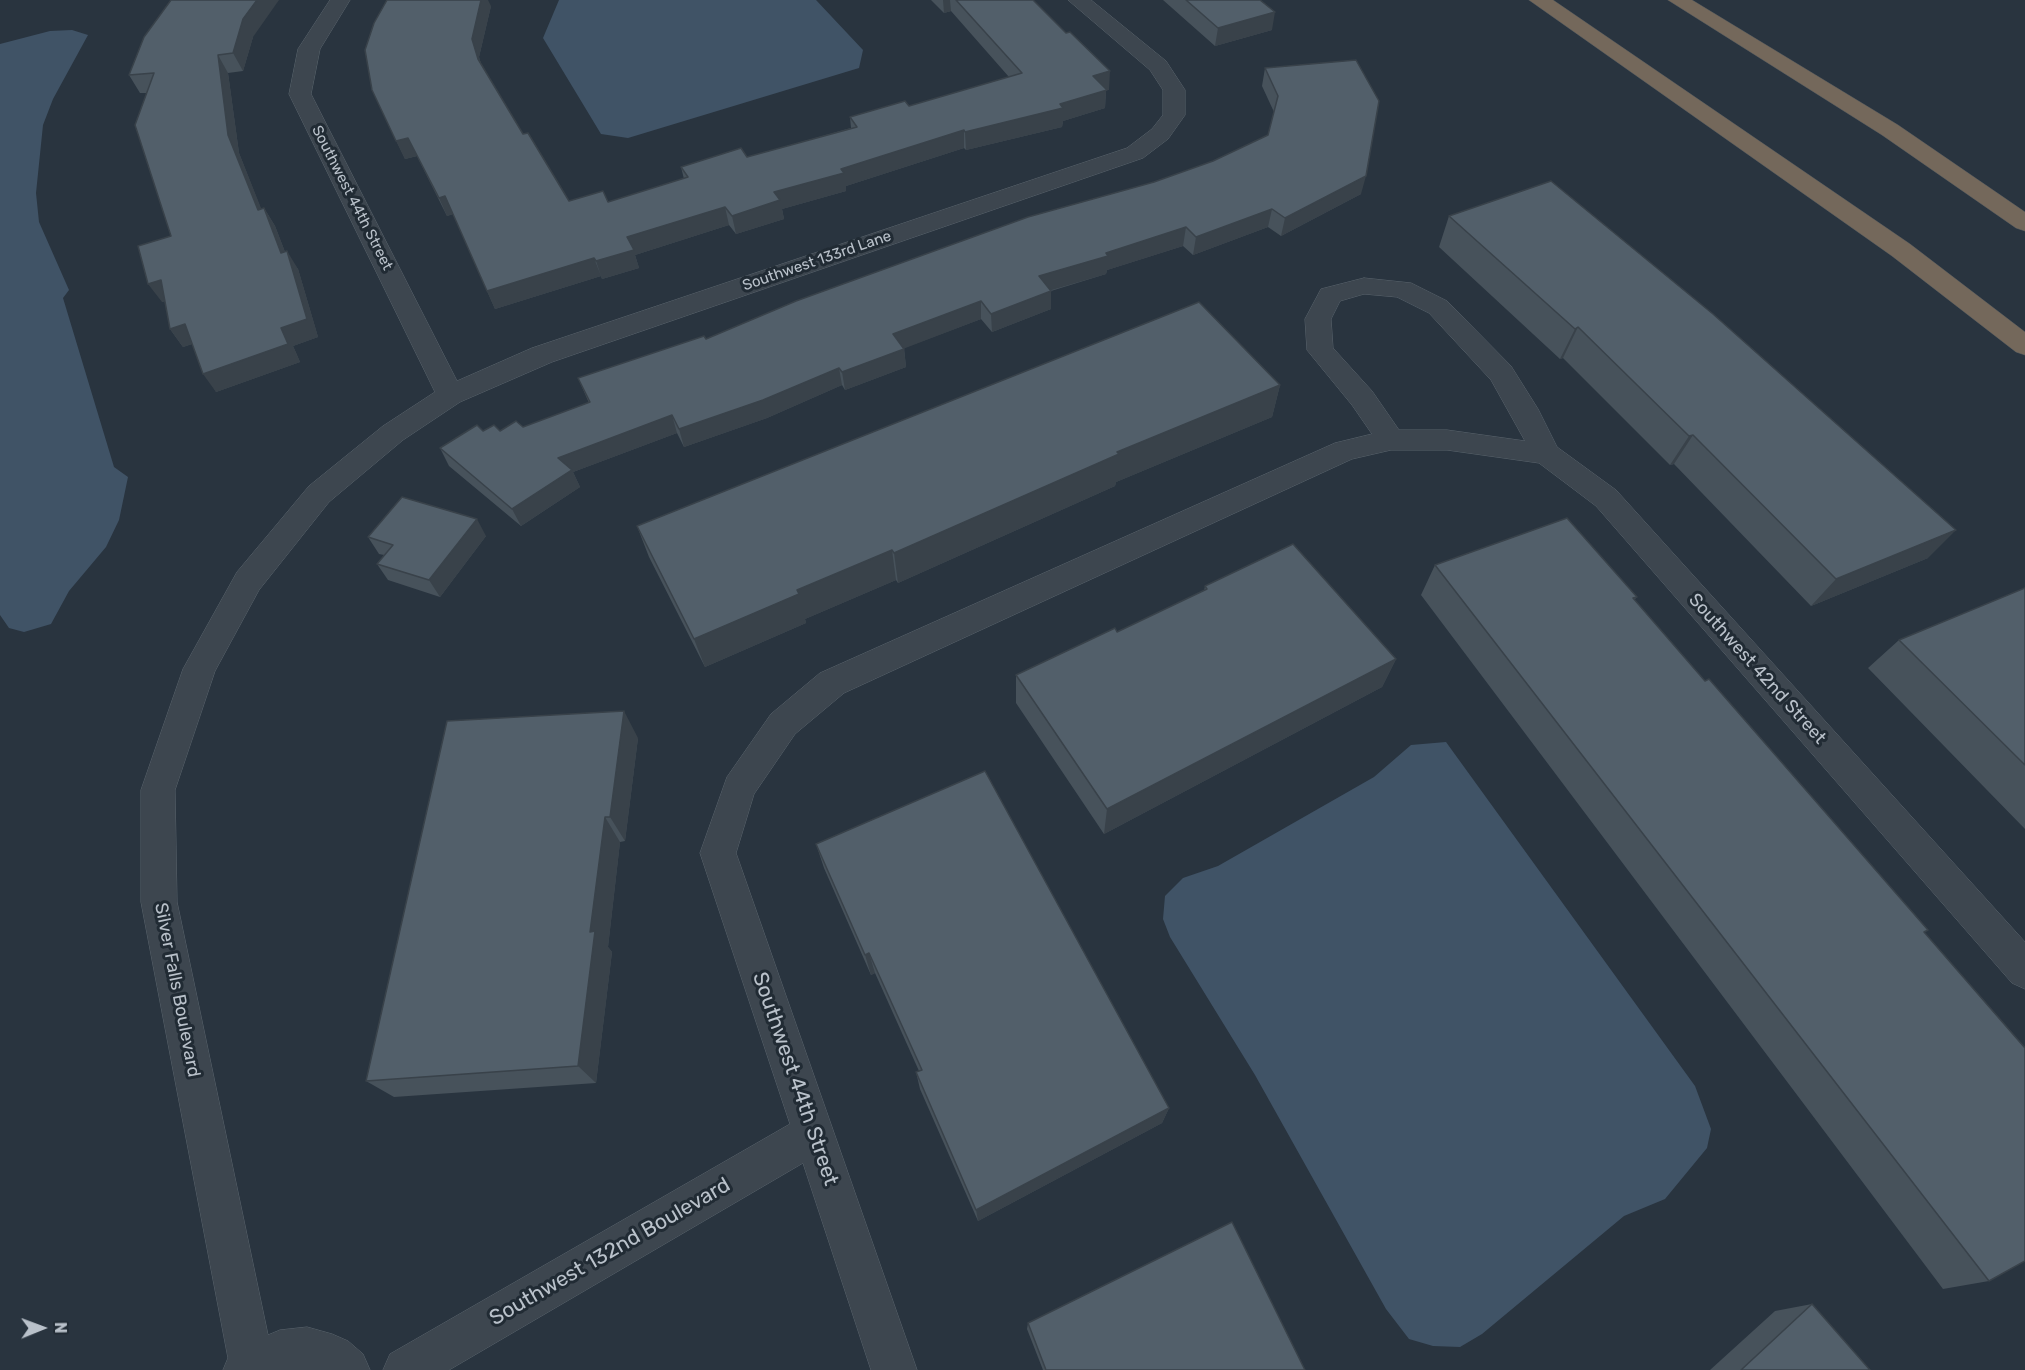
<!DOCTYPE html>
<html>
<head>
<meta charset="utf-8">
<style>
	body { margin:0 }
	#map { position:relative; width:2025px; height:1370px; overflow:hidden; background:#29343f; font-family:Rubik,sans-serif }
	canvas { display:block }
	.north { position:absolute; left:12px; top:1298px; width:60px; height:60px; -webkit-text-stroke:4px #212b34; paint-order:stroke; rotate:89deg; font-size:16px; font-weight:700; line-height:24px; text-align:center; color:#b9c1ca }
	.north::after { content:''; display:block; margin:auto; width:21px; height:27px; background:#b9c1ca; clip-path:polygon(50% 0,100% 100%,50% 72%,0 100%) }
</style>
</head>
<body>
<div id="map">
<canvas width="2025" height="1370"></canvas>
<div class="north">N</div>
</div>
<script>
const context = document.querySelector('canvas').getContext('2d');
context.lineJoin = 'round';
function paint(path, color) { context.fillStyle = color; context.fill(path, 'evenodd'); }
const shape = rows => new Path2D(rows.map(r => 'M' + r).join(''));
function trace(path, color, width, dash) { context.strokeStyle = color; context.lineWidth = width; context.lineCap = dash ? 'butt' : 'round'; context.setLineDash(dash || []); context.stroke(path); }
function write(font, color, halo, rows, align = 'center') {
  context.font = font + ' Rubik,sans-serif'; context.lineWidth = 6; context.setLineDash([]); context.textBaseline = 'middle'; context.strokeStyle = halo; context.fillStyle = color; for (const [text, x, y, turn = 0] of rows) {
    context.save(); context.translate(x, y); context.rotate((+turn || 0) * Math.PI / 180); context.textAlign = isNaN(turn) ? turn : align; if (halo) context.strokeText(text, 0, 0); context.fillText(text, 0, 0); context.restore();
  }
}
const water = shape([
	[559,0,816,0,863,50,859,68,628,138,601,134,543,38],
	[72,30,88,35,53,99,43,125,36,193,39,222,69,290,63,298,114,467,128,477,119,520,106,547,69,591,51,624,24,632,9,628,0,615,0,44,50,31],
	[1446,742,1695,1086,1711,1129,1707,1148,1665,1199,1624,1216,1482,1334,1460,1347,1433,1346,1409,1339,1386,1309,1255,1075,1170,937,1163,919,1165,896,1183,878,1218,866,1374,777,1411,745]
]);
const minor = shape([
	[330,0,350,0,320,49,311,94,457,381,532,348,1127,148,1152,129,1163,115,1163,90,1150,70,1068,0,1091,0,1166,61,1185,90,1185,115,1168,139,1143,158,552,362,460,402,403,440,329,502,259,590,215,671,175,790,177,902,268,1335,280,1330,307,1327,332,1334,348,1341,363,1354,370,1370,223,1370,228,1358,141,902,141,790,183,669,237,572,309,486,383,426,435,392,289,94,298,49,330,0],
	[1364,278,1411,283,1447,301,1511,366,1538,409,1557,447,1616,490,2025,942,2025,989,2012,983,1596,506,1539,463,1447,450,1391,450,1352,459,844,693,795,734,754,794,736,853,917,1370,871,1370,803,1163,449,1370,383,1370,390,1354,790,1124,700,853,727,777,771,714,820,673,1335,443,1372,434,1352,405,1307,350,1305,319,1321,289,1364,278],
	[1364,294,1397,297,1429,313,1491,380,1525,441,1447,430,1399,430,1372,391,1333,348,1331,319,1340,301,1364,294]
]);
const highway = shape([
	[1529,0,1553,0,1910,244,2025,332,2025,355,2016,352,1892,256,1529,0],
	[1668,0,1692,0,1898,125,2025,212,2025,231,2016,228,1882,135,1668,0]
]);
const wall = shape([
	[931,0,1033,0,1109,90,1106,90,1105,108,1063,121,1062,127,966,150,964,148,846,186,846,191,782,209,784,219,736,234,729,225,635,255,639,268,602,279,601,276,495,309,453,214,447,216,417,156,405,159,372,90,491,6,479,57,481,64,523,134,569,201,608,202,684,179,681,167,747,157,851,128,850,117,909,106,1009,77,951,11,944,13],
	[1163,0,1260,0,1272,30,1215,46],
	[253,37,243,71,228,73,239,153,261,209,264,208,275,226,285,252,298,269,318,337,293,346,300,362,216,392,192,344,183,347,170,329,165,301,162,302,171,236,147,93,140,93,129,75],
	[1265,68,1361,194,1281,236,1268,227,1193,255,1183,246,1107,270,1106,274,1051,291,1051,309,992,332,981,319,904,348,906,367,845,390,842,385,767,418,684,447,677,433,573,472,580,487,521,526,449,466,440,448,483,431,500,431,523,427,589,403,578,378,706,339,1213,161,1268,135,1274,112,1262,86],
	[1449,216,1928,558,1811,606,1674,464,1670,465,1563,358,1560,359,1439,247],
	[1280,385,1272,417,1116,482,1115,486,898,583,896,580,805,619,806,623,705,667,649,557,637,526],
	[486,536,440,597,388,580,377,564,384,555,379,554,368,537],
	[1435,565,1637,597,1634,600,1924,932,1989,1281,1943,1289,1421,595],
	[1205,586,1396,659,1382,687,1104,834,1016,703,1016,675,1117,632,1204,591],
	[2025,588,2025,829,1868,668,1899,640],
	[638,738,625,841,620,842,608,947,612,952,596,1083,394,1097,366,1081],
	[816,844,1169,1108,1162,1123,978,1221,920,1089,916,1072,919,1071,875,973,871,975,824,868],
	[1812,1304,1870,1370,1710,1370,1775,1311],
	[1028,1323,1305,1370,1043,1370,1027,1329]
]);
const shadedWall = shape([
	[257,0,279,0,253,37,243,71,233,53,243,19],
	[481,0,488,0,491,6,479,57,485,77,478,59,472,39],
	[943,0,950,0,951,11,944,13],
	[1275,12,1272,30,1215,46,1218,28],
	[218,55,228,73,239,153,269,228,258,210,228,135],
	[1110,71,1109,90,1106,90,1105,108,1063,121,1062,127,966,150,965,132,1060,104,1093,76],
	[964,130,964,148,846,186,846,191,782,209,784,219,736,234,732,216,774,192,841,169],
	[408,138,417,156,405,159,396,141],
	[1366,176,1361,194,1281,236,1285,218],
	[445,196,453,214,447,216,439,198],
	[725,207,729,225,635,255,639,268,602,279,596,261,627,237],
	[264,208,275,226,292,270,287,251,298,269,318,337,293,346,300,362,216,392,203,374,281,328,281,253],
	[1272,209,1268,227,1193,255,1196,237],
	[1186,227,1183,246,1107,270,1106,274,1038,294,1039,276,1106,253],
	[594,258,601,276,495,309,487,291],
	[161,280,174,298,162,302,148,284],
	[1051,291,1051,309,992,332,991,314],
	[981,301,981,319,895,352,893,334],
	[185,324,198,342,183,347,170,329],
	[1578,327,1563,358,1560,359,1575,329],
	[904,349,906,367,845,390,842,372],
	[839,368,842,385,767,418,684,447,679,429],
	[1280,385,1272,417,1116,482,1115,486,898,583,894,553,1117,452],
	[672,415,677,433,573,472,580,487,521,526,512,509,558,458],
	[1693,435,1674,464,1670,465,1689,436],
	[477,519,486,536,440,597,429,580],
	[1956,530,1928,558,1811,606,1836,579],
	[892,550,896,580,805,619,806,623,705,667,694,639,797,590],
	[1396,659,1382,687,1104,834,1107,809],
	[624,711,638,738,625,841,610,817],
	[605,817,620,842,608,947,612,952,596,1083,578,1066,590,932],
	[869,953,875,973,871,975,865,955],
	[1169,1108,1162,1123,978,1221,976,1210]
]);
const building = shape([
	[171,0,257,0,243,19,233,53,218,55,228,135,258,210,264,208,281,253,287,251,307,319,281,328,288,344,203,374,185,324,170,329,161,280,148,284,138,246,171,236,135,125,154,73,129,75,144,37,171,0],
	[387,0,481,0,472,39,478,59,523,134,528,133,569,201,603,191,608,202,688,177,681,167,741,148,747,157,857,127,850,117,905,101,909,106,1022,73,956,0,1033,0,1066,33,1070,32,1110,71,1093,76,1107,90,1060,104,1063,108,965,132,964,130,841,169,844,173,774,192,780,200,732,216,725,207,627,237,634,250,596,261,594,258,487,291,445,196,439,198,408,138,396,141,372,90,365,50,374,23,387,0],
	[1186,0,1260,0,1275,12,1218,28,1186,0],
	[1356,60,1379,101,1366,176,1285,218,1272,209,1196,237,1186,227,1106,253,1108,256,1039,276,1051,291,991,314,981,301,893,334,904,349,842,372,839,368,763,400,679,429,672,415,558,458,572,470,512,509,440,448,477,425,483,431,494,425,500,431,516,421,523,427,590,402,578,378,704,336,706,339,796,301,1028,217,1154,182,1213,161,1268,135,1278,96,1265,68,1356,60],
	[1551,181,1713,314,1956,530,1836,579,1693,435,1689,436,1578,327,1575,329,1449,216,1551,181],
	[1199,302,1280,385,1117,452,1119,454,894,553,892,550,797,590,799,594,694,639,637,526,1199,302],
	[402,497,477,519,429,580,377,564,393,545,368,537,402,497],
	[1567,518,1637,597,1633,598,1705,681,1709,679,1928,930,1924,932,2025,1048,2025,1261,1989,1281,1435,565,1567,518],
	[1293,544,1396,659,1107,809,1016,675,1115,628,1117,632,1207,589,1205,586,1293,544],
	[2025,588,2025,765,1899,640,2025,588],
	[624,711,610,817,605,817,590,932,595,931,578,1066,366,1081,447,721,624,711],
	[985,771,1169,1108,976,1210,916,1072,922,1070,869,953,865,955,816,844,985,771],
	[1232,1222,1305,1370,1046,1370,1028,1323,1232,1222],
	[1812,1304,1870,1370,1741,1370,1812,1304]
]);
const farStreetnames = [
	["Southwest 44th Street",352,198,63],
	["Southwest 133rd Lane",817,261,-19]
];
const streetNames = [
	["Southwest 42nd Street",1757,669,48],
	["Silver Falls Boulevard",177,990,79]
];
const nearStreetnames = [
	["Southwest 44th Street",795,1079,71],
	["Southwest 132nd Boulevard",610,1252,-30]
];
paint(water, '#405366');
trace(minor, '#5a646d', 1);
trace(highway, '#47515a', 1);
paint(minor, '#3d464f');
paint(highway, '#74685b');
paint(wall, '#47525b');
paint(shadedWall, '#39424a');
paint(building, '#525f6a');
trace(building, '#39424a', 1.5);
write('15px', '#b9c1ca', '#212b34', farStreetnames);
write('18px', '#b9c1ca', '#212b34', streetNames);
write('21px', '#b9c1ca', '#212b34', nearStreetnames);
</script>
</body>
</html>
